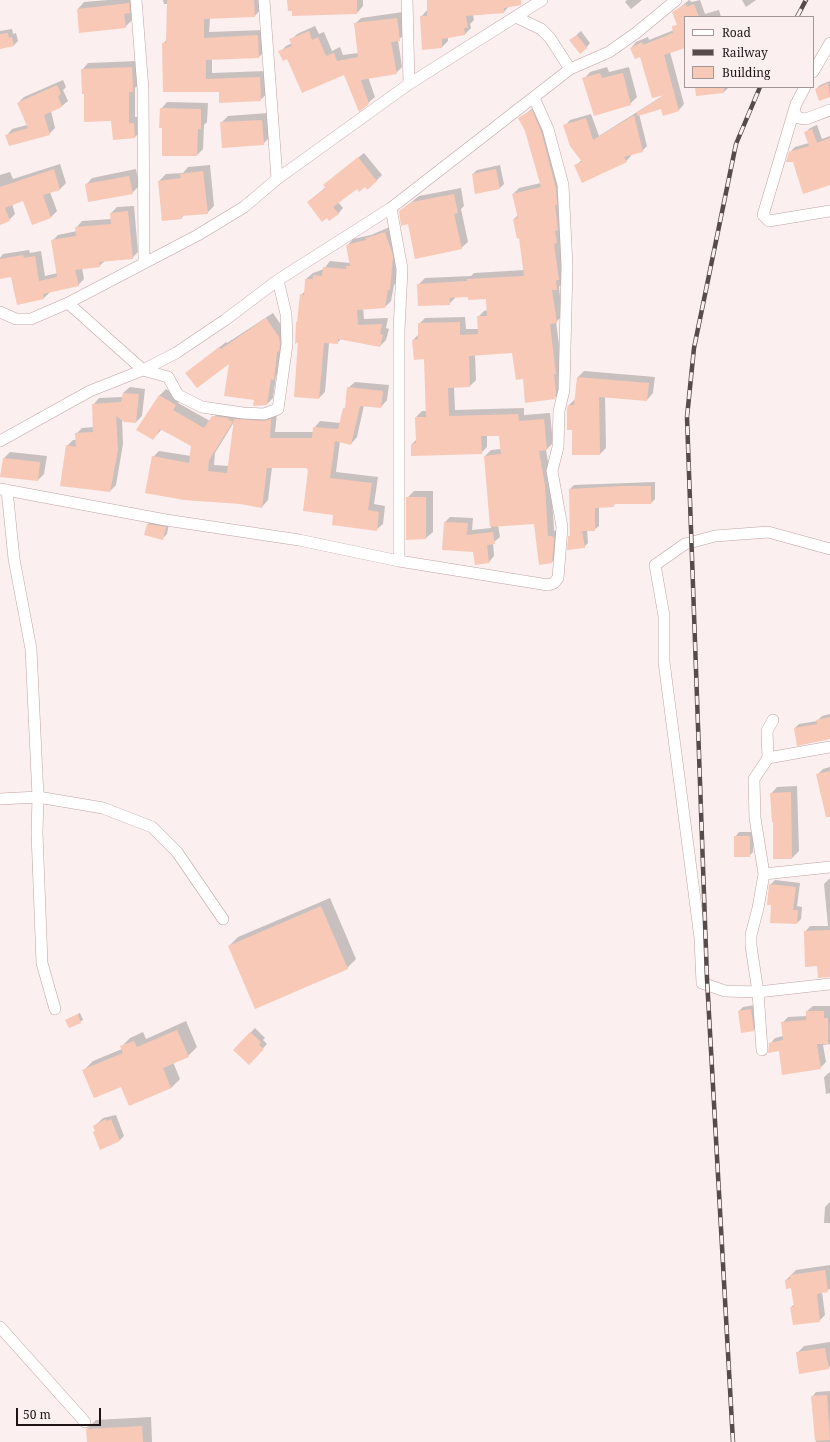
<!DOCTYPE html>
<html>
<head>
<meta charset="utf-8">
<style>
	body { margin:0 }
	#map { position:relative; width:830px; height:1442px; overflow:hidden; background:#fbefef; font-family:"Noto Serif",serif }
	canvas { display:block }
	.legend { position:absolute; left:684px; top:16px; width:130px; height:72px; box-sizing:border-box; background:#fbefef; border:1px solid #a39798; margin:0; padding:5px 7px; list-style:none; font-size:12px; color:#1f1415 }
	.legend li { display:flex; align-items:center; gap:8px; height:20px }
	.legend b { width:20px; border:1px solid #a39798 }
	.scale { position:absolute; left:16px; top:1408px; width:85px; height:18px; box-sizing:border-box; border:2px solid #1f1415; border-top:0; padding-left:5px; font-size:12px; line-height:14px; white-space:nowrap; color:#1f1415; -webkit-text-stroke:3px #fbefef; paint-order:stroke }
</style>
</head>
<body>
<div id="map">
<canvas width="830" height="1442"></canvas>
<ul class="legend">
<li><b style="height:5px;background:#fff"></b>Road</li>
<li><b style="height:5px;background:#574b4c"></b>Railway</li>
<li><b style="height:11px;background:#f8c9b6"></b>Building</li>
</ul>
<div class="scale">50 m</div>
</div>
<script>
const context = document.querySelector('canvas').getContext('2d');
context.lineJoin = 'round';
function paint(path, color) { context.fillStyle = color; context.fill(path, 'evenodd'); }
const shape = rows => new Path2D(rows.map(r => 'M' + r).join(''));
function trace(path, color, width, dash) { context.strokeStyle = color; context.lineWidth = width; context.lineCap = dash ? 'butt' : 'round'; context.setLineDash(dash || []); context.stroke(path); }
const shadow = shape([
	[108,0,136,0,136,6,131,11,132,20,125,27,78,9,84,2],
	[163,0,261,0,261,9,255,16,210,18,209,32,264,30,265,51,259,57,212,59,212,73,266,71,267,94,260,100,220,91,163,44,167,39,168,4,164,4],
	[288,0,363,0,363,6,357,13,293,10],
	[428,0,514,0,504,12,473,15,474,20,470,24,471,28,465,34,448,37,448,41,442,47,423,49,421,17,427,10],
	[627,0,642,0,631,9,625,2],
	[689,0,692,2,700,0,705,14,719,10,721,17,685,17,685,47,670,52,684,104,679,110,663,114,661,108,639,114,647,146,642,151,630,154,631,156,626,161,575,166,582,160,565,126,570,120,591,114,599,136,664,95,641,55,631,48,636,42,648,37,649,40,674,30,678,25,673,13],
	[742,0,756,0,746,7],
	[403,12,405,34,398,40,402,67,396,73,368,77,375,97,368,103,344,73,288,58,280,52,286,46,292,43,291,40,297,34,315,26,319,34,324,32,332,51,340,47,343,55,358,53,355,24,361,18],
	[12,29,13,34,16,33,18,41,13,46,0,48,0,31],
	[581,31,590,43,586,48,571,40],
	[138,61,139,84,135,88,135,117,140,117,141,131,135,137,114,139,112,120,82,70,88,63],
	[607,67,609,72,629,67,637,97,630,104,584,79,590,72],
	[63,80,66,87,63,90,68,101,62,106,51,111,55,128,49,134,7,135,12,129,27,125,18,103,24,97],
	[830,81,830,96,820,100,816,89,820,85],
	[696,87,729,87,724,92,697,95],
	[167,102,208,103,207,122,204,125,203,149,197,155,163,127,161,109],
	[538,104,562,183,563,236,560,239,565,273,563,282,559,287,562,316,556,322,562,367,560,392,554,399,523,378,513,352,475,355,476,380,470,386,454,387,455,410,524,408,524,415,550,413,553,443,546,450,551,479,554,531,558,530,558,556,552,562,535,523,498,525,500,537,493,543,494,556,489,562,476,563,474,551,445,522,450,517,473,518,472,530,491,528,485,456,491,450,501,449,500,435,487,435,487,447,481,453,412,444,417,439,416,417,422,411,426,411,425,358,413,340,419,334,419,324,425,318,465,317,466,329,479,329,478,317,484,311,488,310,486,298,469,296,456,297,449,304,418,285,425,278,471,276,474,273,525,270,520,237,514,219,518,215,513,194,519,188,541,183,526,131,519,119],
	[268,113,270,137,263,144,221,123,228,116],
	[817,125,822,139,830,136,830,184,790,152,795,147,809,143,805,133,810,128],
	[364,153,382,175,368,189,365,186,357,188,338,202,343,208,338,214,308,202,326,187,330,180],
	[60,164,66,183,60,189,50,192,57,211,51,217,24,200,12,204,15,214,9,220,0,224,0,175,10,172,13,179],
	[210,165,214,206,207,213,184,215,181,218,159,181,166,174,183,173,188,167],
	[500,165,504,184,500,188,473,174,477,170],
	[136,169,139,186,132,193,86,185,92,178],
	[461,188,464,206,461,209,468,242,461,248,408,223,400,211,419,196],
	[134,206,138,252,132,258,105,261,99,266,82,268,84,279,78,285,50,292,44,298,18,304,12,276,0,275,0,258,3,254,29,250,30,253,41,251,45,276,58,273,52,241,58,235,77,231,76,228,82,221,112,219,111,213,117,207],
	[392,226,398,249,396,283,394,285,391,301,385,307,363,308,364,319,388,318,386,328,389,329,386,340,380,346,342,338,337,343,329,343,325,392,319,398,300,340,298,321,301,295,306,290,306,279,313,273,324,269,330,261,350,263,347,246,353,239,371,235],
	[273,313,285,331,280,372,276,376,273,398,267,404,255,400,230,362,187,373,226,342,227,343],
	[584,371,655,377,653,393,647,400,605,396,606,448,600,454,573,429,569,405,576,398,578,377],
	[355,382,389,385,387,400,381,407,364,405,357,437,351,444,340,441,336,472,378,477,374,504,385,506,383,524,376,530,335,514,307,467,272,467,268,500,262,507,153,457,159,451,191,456,192,446,162,429,153,439,138,429,160,395,166,389,181,399,178,403,210,421,220,410,277,413,275,432,313,432,314,428,320,421,341,423,344,409,347,406,348,388],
	[234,422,229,466,214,465,215,453],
	[130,387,145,389,142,416,136,422,122,419,123,444,116,485,110,491,67,446,73,440,77,440,76,434,82,428,94,427,93,405,99,398,123,397,123,393],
	[10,452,47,456,44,474,38,480,4,458],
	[655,482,655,499,651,503,616,503,613,506,599,507,599,526,594,530,587,530,588,543,584,547,569,536,571,535,570,489,574,485],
	[414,491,433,491,433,532,426,538,407,498],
	[152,520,169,523,167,534,162,539,146,535,148,524],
	[830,714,830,738,795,728,799,724,817,721,822,716],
	[830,767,830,800,818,774,823,769],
	[797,786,799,851,792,858,774,858,774,821,771,794,777,787],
	[739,832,754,832,753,852,749,856,735,837],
	[829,879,830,879,830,975,818,965,805,932,810,926,828,926,824,884],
	[775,880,800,883,797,906,802,907,801,919,797,923,772,904,770,885],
	[330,898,356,959,347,968,229,946,238,937],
	[755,1005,758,1026,753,1030,739,1011,743,1007],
	[813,1006,830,1006,830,1044,823,1045,826,1062,820,1068,770,1044,775,1038,783,1036,782,1023,788,1017,807,1016,807,1011],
	[80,1013,83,1020,69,1027,66,1020],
	[186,1021,197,1047,188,1056,173,1062,180,1079,171,1088,130,1105,121,1086,84,1070,93,1061,122,1049,121,1047,130,1038,143,1032,146,1039],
	[255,1028,265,1038,263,1040,267,1044,249,1063,234,1050],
	[830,1072,830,1093,826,1094,824,1077],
	[116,1115,124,1136,120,1140,94,1132,96,1130,94,1126,99,1122,103,1118],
	[830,1202,830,1223,824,1223,825,1207],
	[830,1265,830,1289,822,1292,825,1315,819,1321,791,1307,795,1304,792,1287,786,1280,796,1270],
	[830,1342,830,1366,828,1368,797,1353,804,1346],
	[830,1391,830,1442,816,1442,812,1397,816,1392],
	[151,1417,152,1442,88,1442,87,1429,96,1420]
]);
const building = shape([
	[167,0,254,0,255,17,204,19,204,38,258,35,259,58,206,60,206,79,260,77,261,101,219,103,219,92,163,92,162,43,166,43],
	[287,0,357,0,357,14,292,16,292,11,288,11],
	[427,0,521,0,521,5,504,8,504,13,466,16,468,28,464,28,465,35,442,39,442,48,422,50,420,16,427,16],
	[129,3,130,13,124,14,126,28,79,33,77,9],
	[686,4,687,7,694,4,699,17,685,17,685,48,664,55,679,111,663,116,661,109,638,116,636,113,665,95,652,98,640,57,635,59,630,48,642,42,643,45,673,33,672,26,677,25,672,12],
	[397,18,400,41,391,42,397,74,361,80,369,104,359,112,344,75,302,93,287,59,283,61,278,51,292,46,289,39,309,31,312,40,318,37,326,56,334,53,337,61,358,57,354,23],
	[8,33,9,38,12,37,14,46,0,49,0,34],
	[577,35,587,48,580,54,569,40],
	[132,67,133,92,129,92,129,123,134,123,135,138,113,140,111,121,84,122,84,94,82,94,81,69],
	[600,73,602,78,623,73,631,105,594,116,582,78],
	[828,83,830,97,819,101,815,89],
	[57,85,61,94,58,96,62,107,44,115,50,135,9,146,5,135,28,128,17,103],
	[695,87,724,87,724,93,696,96],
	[160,108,201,109,201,129,198,129,197,156,162,156,162,128,159,128],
	[532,110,541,131,556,189,557,205,555,205,558,230,555,231,557,243,554,244,559,280,556,280,557,290,552,290,557,323,550,324,556,374,554,374,556,393,555,399,525,403,523,379,516,380,512,353,469,356,470,387,448,388,449,416,518,414,519,421,544,419,547,450,539,451,545,486,548,536,552,536,554,538,552,563,539,565,534,524,490,527,484,456,501,454,499,436,481,436,482,454,411,456,411,444,416,443,415,417,426,417,424,359,414,360,412,340,418,339,418,323,460,322,460,335,478,334,477,316,487,316,486,299,468,300,468,297,450,298,450,305,418,306,417,284,467,281,467,279,524,276,519,238,517,239,513,219,518,218,512,194,541,187,525,131,518,118],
	[634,115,643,152,624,157,627,162,582,183,574,165,582,162,570,146,563,125,586,118,593,140],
	[262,120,264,145,222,148,220,122],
	[812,129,817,143,830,138,830,185,803,194,793,162,786,162,789,152,809,146,804,132],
	[358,157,377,181,367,190,365,187,359,192,357,189,333,207,339,214,329,221,327,218,322,222,307,202,326,188,323,185],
	[54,169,60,190,43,195,51,218,32,225,23,201,5,208,10,221,0,225,0,187],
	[496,169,500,189,475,194,472,174],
	[203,171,208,214,181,216,182,219,162,221,158,181,181,178,180,174],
	[129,176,133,194,88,202,85,184],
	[454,194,458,213,454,214,462,249,415,259,408,224,401,226,399,211,412,202],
	[128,211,133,259,99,262,100,267,75,270,79,286,43,294,44,299,17,305,11,277,0,279,0,259,23,255,24,258,35,256,39,281,57,277,51,240,76,236,75,227,111,224,110,213],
	[385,232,393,256,390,290,388,290,385,308,357,310,358,325,382,324,380,334,383,335,380,347,338,339,338,344,324,343,319,399,294,397,298,342,295,344,296,322,297,322,300,294,304,295,305,279,313,279,313,275,322,276,323,267,346,269,346,266,350,266,346,245,366,240,366,238],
	[266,318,279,337,280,345,279,351,277,352,274,380,271,379,267,405,253,406,254,400,224,396,229,364,197,388,185,373,219,347,221,349],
	[577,377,649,383,647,401,599,397,600,455,572,455,572,430,567,430,567,408,568,405,574,405],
	[347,387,383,391,381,408,360,406,351,445,335,441,330,478,372,483,368,510,379,512,377,531,332,525,333,515,303,511,308,470,306,468,267,468,262,508,240,504,184,500,145,493,152,456,189,463,191,446,160,429,153,440,136,430,159,395,176,405,173,410,204,428,212,416,227,418,233,422,209,460,208,471,227,473,234,419,264,421,271,419,270,438,312,438,313,427,338,429,343,408,345,409],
	[123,393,139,394,136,423,124,422,116,416,118,450,110,492,60,486,66,445,76,447,75,433,93,432,92,404,121,402],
	[3,458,40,462,38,481,0,477],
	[621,486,651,486,651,504,614,504,614,507,595,508,595,531,582,531,585,548,567,550,568,536,570,536,569,489],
	[406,497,426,497,426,539,406,540],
	[444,522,468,523,467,535,493,532,495,544,487,545,489,563,475,565,473,552,442,550],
	[147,524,166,527,163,540,144,535],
	[830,717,830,739,797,746,794,728,817,724,816,720],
	[830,771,830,817,826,817,816,774],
	[791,792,792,859,773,859,773,822,772,822,770,793],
	[734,836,750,836,750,857,734,857],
	[769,884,796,887,793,910,798,910,797,924,770,923,771,905,767,905],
	[321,906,348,969,255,1009,228,946],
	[830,930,830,977,818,978,817,966,805,967,804,931],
	[751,1009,754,1031,741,1033,738,1011],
	[806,1011,824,1011,824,1018,828,1018,828,1044,817,1044,821,1069,782,1075,779,1051,768,1053,769,1043,783,1040,781,1022,806,1020],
	[78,1014,81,1023,69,1028,65,1020],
	[177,1030,189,1057,163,1068,171,1088,129,1106,121,1087,94,1098,82,1070,123,1053,120,1046,134,1041,137,1047],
	[250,1032,261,1042,259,1045,264,1049,249,1065,233,1050],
	[106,1119,107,1121,111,1119,120,1141,100,1150,93,1132,95,1131,93,1126],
	[825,1270,828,1292,817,1294,820,1322,793,1325,790,1307,794,1307,791,1288,786,1289,785,1280,790,1279,790,1275],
	[825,1348,829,1369,799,1374,796,1352],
	[827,1395,830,1440,815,1441,811,1396],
	[142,1426,143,1442,87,1442,86,1429]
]);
const minor = shape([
	[136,0,143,89,144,263],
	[264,0,277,179],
	[407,0,409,84],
	[516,17,541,29,550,38,570,69],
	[813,72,830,43],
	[805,87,796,104,763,215,769,221,830,211],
	[795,114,799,118,806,119,830,110],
	[391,208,402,269,399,330,399,561],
	[68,303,143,370,168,377,178,395,202,407,243,413,264,414,278,409,287,344,286,314,278,280],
	[0,312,16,319,31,319,68,303,198,235,244,207,277,179,409,84,542,0],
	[0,441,90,391,143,370,176,353,225,320,278,280,391,208,570,69,609,52,636,33,676,0],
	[0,489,166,520,299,540,399,561,548,585,554,583,558,578,562,527,552,471,558,447,559,411,564,390,567,266,563,185,548,129,534,98],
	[7,490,14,559,31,649,38,797,37,833,42,963,55,1009],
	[830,549,768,532,715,536,685,544,655,565,664,616,664,662,700,938,702,983,725,991,758,992,830,984],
	[768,758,767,731,773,720],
	[0,799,38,797,103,808,152,827,177,852,223,919],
	[764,874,755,818,754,779,768,758,830,747],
	[762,1050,758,992,751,946,751,935,758,908,764,874,830,867],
	[0,1327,85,1422]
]);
const rail = shape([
	[797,17,806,0],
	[733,1442,707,979,687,417,694,348,736,144,760,87]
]);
paint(shadow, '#0003');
paint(building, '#f8c9b6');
trace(minor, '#c0a3a4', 12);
trace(minor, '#fff', 11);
trace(rail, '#574b4c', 4.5);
trace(rail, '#fbefef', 3, [9]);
</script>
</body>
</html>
